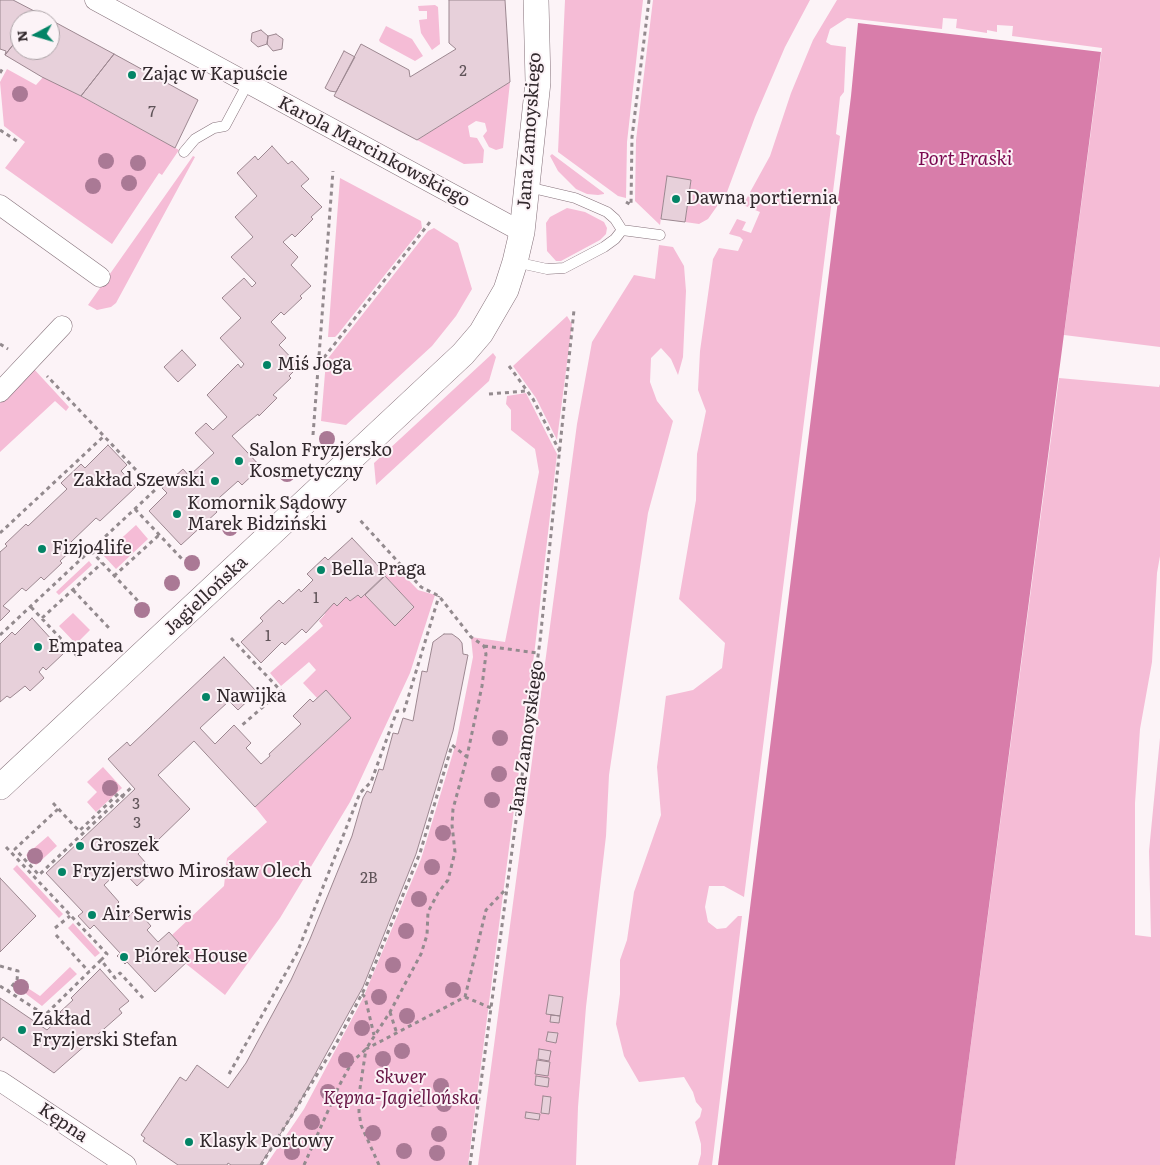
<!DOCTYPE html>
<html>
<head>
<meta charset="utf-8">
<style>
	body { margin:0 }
	#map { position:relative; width:1160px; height:1165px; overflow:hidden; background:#fcf3f7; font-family:Literata,serif }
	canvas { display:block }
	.north { position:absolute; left:10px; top:10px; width:50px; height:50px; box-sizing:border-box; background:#fcf3f7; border:1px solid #aba2a6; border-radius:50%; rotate:264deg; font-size:14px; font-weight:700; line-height:20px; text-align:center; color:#32292d }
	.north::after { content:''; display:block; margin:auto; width:18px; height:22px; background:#038466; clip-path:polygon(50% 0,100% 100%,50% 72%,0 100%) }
</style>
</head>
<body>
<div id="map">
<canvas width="1160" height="1165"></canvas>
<div class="north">N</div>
</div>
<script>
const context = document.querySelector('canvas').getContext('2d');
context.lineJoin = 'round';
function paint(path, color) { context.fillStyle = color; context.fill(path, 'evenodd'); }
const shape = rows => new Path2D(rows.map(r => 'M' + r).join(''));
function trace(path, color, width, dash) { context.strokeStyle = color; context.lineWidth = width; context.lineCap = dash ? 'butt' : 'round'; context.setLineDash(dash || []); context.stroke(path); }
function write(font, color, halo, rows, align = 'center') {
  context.font = font + ' Literata,serif'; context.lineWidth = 4; context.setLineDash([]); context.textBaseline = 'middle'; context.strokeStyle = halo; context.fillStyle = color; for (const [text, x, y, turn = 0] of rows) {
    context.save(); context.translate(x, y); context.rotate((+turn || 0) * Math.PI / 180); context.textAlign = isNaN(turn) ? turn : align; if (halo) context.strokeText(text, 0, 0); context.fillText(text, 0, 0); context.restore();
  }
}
const green = shape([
	[565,0,643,0,627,142,626,198,618,196,558,152],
	[653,0,810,0,785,47,755,117,727,192,708,219,699,224,685,222,691,180,667,177,660,225,635,201,636,140],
	[837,0,1160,0,1160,347,1064,335,1102,48,1012,36,1013,26,997,25,997,32,987,30,987,33,956,28,957,19,943,18,942,29,847,18,830,29,826,42,831,45,846,47,844,92,840,97,836,134,840,136,744,897,724,886,709,886,705,907,708,922,717,929,726,928,738,916,742,916,712,1165,698,1165,701,1154,701,1144,695,1122,700,1117,702,1109,696,1102,693,1092,684,1077,639,1082,624,1056,616,1024,620,994,620,960,627,940,634,892,661,815,657,767,666,696,693,690,722,668,725,643,679,599,696,500,697,454,706,411,698,390,700,351,713,259,719,248,738,251,743,240,740,237,729,234,737,219,746,222,742,230,751,233,760,212,743,205,770,156,791,93,813,40],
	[435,5,438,7,440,44,432,50,421,33,419,20,427,19,427,11,419,11,418,6],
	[386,26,412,39,423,56,415,61,380,42,379,40],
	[7,69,36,85,44,76,179,150,162,175,159,173,112,244,5,168,25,142,4,126,0,82],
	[510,82,503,148,496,150,489,147,483,136,487,131,485,123,476,121,468,126,470,137,477,138,484,150,483,163,464,164,417,140],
	[552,154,604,193,604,194,598,195,587,194,576,189,558,171,550,156],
	[193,156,195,157,116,303,111,307,97,310,88,305],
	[340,178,421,221,422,228,338,334,335,337,328,337],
	[567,208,585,212,604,222,607,228,606,234,600,240,561,261,556,261,547,251,546,223,550,217],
	[434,228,458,243,472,289,456,316,432,346,346,425,321,421,326,361,428,231],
	[659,245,673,247,684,266,686,291,683,357,678,375,671,359,661,348,651,358,650,382,657,401,673,421,648,513,609,775,606,836,586,1007,578,1107,576,1165,478,1165,577,424,592,342,634,275,655,279],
	[567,316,572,324,557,440,536,398,513,366],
	[493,353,496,357,489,381,376,485,374,463],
	[33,368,69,407,66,411,55,401,0,452,0,403],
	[1059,378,1159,387,1160,384,1160,556,1157,573,1152,662,1140,729,1135,803,1135,935,1151,937,1149,851,1160,738,1160,1165,955,1165],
	[526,393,557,454,535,647,468,1165,266,1165,304,1109,363,998,421,859,456,743,473,657,471,637,505,642,539,472,535,449,511,430,511,410,506,404,507,396],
	[136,525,148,539,116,569,103,555],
	[89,561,92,565,59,595,56,592],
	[395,566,418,590,435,595,410,673,350,802,280,918,225,995,185,963,189,959,177,946,179,943,172,935,224,886,227,858,267,822,255,807,351,718,326,690,317,698,303,683,316,670,309,662,281,686,270,673,323,626,319,621,325,614,324,612,334,603,337,606,346,597,350,601,358,595,361,598,365,595,395,625,414,607,385,576],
	[73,613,90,630,76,644,59,626],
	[103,767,122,788,96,812,87,802,97,792,87,782],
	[48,836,57,846,36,865,26,855],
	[17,865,63,914,59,918,13,869],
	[73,923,100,953,95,957,68,928],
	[70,967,77,974,42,1006,17,987,20,983,40,996]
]);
const water = shape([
	[858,23,1101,52,955,1165,718,1165,851,96]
]);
const building = shape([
	[0,0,13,0,38,13,33,20,20,20,20,36,5,55,6,51,0,49,0,0],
	[449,0,505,0,510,82,417,140,334,96,361,44,409,70,410,77,456,49,449,43,449,0],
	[38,13,114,54,81,96,42,77,5,55,20,36,20,50,50,50,50,20,33,20,38,13],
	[261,30,268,36,267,44,258,47,251,41,252,33,261,30],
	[276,34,283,39,282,49,273,51,267,44,268,36,276,34],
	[344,51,355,57,336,92,330,91,325,88,344,51],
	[114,54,198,100,175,148,81,96,114,54],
	[272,146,288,164,292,161,309,179,301,186,322,207,311,217,313,219,295,237,292,234,283,242,298,257,291,265,311,286,300,296,302,298,284,315,281,312,271,322,286,338,279,345,299,366,289,376,291,378,273,395,277,398,259,416,258,414,232,436,261,467,242,485,238,481,211,505,217,512,181,545,149,511,167,493,162,488,183,469,189,476,214,453,195,433,206,423,213,430,227,417,207,395,238,364,241,368,244,364,220,338,241,318,222,298,244,278,252,287,256,283,231,257,253,237,235,217,257,196,237,173,255,156,258,160,272,146],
	[667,176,691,180,685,222,661,219,667,176],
	[182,350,196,365,178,382,164,367,182,350],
	[108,445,127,465,121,471,136,487,100,521,96,518,71,542,76,546,60,561,62,563,44,580,41,577,26,591,22,588,3,606,10,611,0,621,0,552,7,546,5,544,26,524,28,526,67,489,61,483,81,464,85,468,108,445],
	[352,538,386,574,361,598,358,595,350,601,346,597,337,606,334,603,306,633,302,629,285,645,282,642,261,663,241,642,263,621,260,618,279,600,283,604,299,589,301,592,313,580,307,574,325,557,328,560,352,538],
	[385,576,414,607,395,626,365,595,385,576],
	[32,618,64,653,46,670,43,667,39,672,44,678,30,691,25,686,10,698,7,696,0,702,0,644,12,632,15,635,32,618],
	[444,634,452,634,459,639,462,643,463,654,468,655,453,731,416,854,363,987,292,1116,260,1165,231,1165,228,1163,227,1165,178,1165,143,1141,145,1138,141,1135,180,1077,186,1081,197,1065,228,1088,246,1063,291,980,310,939,352,836,363,798,367,791,371,793,379,769,383,770,393,733,398,734,403,718,413,721,422,671,427,672,433,642,444,634],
	[224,657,257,692,238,710,229,701,200,728,215,744,234,725,251,743,246,748,261,764,270,756,269,754,301,724,293,716,310,699,313,702,326,690,351,718,255,807,194,741,158,775,190,809,157,841,154,838,138,854,153,871,137,886,121,869,104,885,119,902,115,906,127,918,136,909,151,926,147,930,158,942,169,932,179,943,177,946,190,959,155,992,127,962,125,964,117,956,120,953,94,925,90,929,78,916,83,912,46,873,135,789,108,759,127,742,130,746,224,657],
	[0,878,36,916,0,952,0,878],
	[100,969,129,1001,119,1009,122,1013,54,1073,3,1037,0,1041,0,998,47,1030,63,1015,60,1012,73,1000,71,998,100,969],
	[549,995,563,997,560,1016,546,1014,549,995],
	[551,1015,560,1016,559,1023,550,1022,551,1015],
	[548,1032,558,1033,556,1043,546,1041,548,1032],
	[539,1049,551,1051,549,1061,538,1059,539,1049],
	[537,1060,550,1062,548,1076,535,1074,537,1060],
	[536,1076,549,1078,548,1087,535,1085,536,1076],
	[543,1096,551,1097,549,1114,541,1113,543,1096],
	[526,1112,540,1114,539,1120,525,1118,526,1112]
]);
const path = shape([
	[0,73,3,68],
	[0,130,20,143],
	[626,202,631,205,632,137,649,0],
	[0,344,8,349],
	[319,364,430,222],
	[509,366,533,399,560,452],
	[489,394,526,391],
	[313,435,333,171],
	[135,509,182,559],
	[0,533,104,436],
	[91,551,138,601],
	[114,576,159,535],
	[73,590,109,628],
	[31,607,78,657],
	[42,618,102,563],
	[0,635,155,490,47,376],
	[231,638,281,691,240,727],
	[484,646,538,653],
	[53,803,79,831,119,793,125,799],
	[58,809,15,849,39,875,133,786],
	[6,847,107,954,101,960],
	[55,928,70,916],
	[56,935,89,972],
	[0,966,18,971,17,980,8,991],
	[0,986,45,1015,101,960,115,978,120,973,143,998],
	[362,994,365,997,374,1035],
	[465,997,491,1008],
	[390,1012,397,1034],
	[229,1074,297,953,360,793,371,782,397,711,404,711,439,596],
	[261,1165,336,1044,367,984,420,853,452,745,467,757],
	[304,1165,339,1086,352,1062,366,1049,390,1012,421,954,427,935,428,912,438,893,448,880,455,852,452,825,453,809,466,761,482,686,486,654,484,646,471,637,439,596,421,587,358,518],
	[379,1165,361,1125,359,1112,359,1095,366,1049,465,997,486,910,507,888],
	[470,1165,540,641,574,310]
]);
const service = shape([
	[184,152,195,139,214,128,225,126,248,83],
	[528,187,575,198,607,212,615,219,622,230,660,235],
	[515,262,547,269,564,268,604,247,615,239,622,230]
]);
const minor = shape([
	[95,0,522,232],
	[0,205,100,277],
	[0,392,62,326],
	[0,1081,126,1165]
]);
const tertiary = shape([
	[0,787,463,354,481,333,506,290,515,262,522,232,538,82,536,0]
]);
const trees = [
	[20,94],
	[106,161],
	[138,163],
	[129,183],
	[93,186],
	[327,439],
	[287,474],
	[230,528],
	[192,563],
	[172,583],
	[142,610],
	[500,738],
	[499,774],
	[110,788],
	[492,800],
	[443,833],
	[35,856],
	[432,867],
	[419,899],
	[406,931],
	[393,965],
	[21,987],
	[453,990],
	[379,997],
	[407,1016],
	[362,1028],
	[402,1051],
	[383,1059],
	[346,1060],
	[441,1086],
	[328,1092],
	[421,1099],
	[444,1104],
	[312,1122],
	[373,1133],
	[439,1134],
	[404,1151],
	[292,1152],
	[437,1153]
];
const markers = [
	[132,75,5,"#038466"],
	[676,199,5,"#038466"],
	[267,365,5,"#038466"],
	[239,461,5,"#038466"],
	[215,481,5,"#038466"],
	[177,514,5,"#038466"],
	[42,549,5,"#038466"],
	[321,570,5,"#038466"],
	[38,647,5,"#038466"],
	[206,697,5,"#038466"],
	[80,846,5,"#038466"],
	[62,872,5,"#038466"],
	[92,915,5,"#038466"],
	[124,957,5,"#038466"],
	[22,1030,5,"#038466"],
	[189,1142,5,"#038466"]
];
const numberNames = [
	["2",463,72],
	["7",152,113],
	["1",316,599],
	["1",268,637],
	["3",136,805],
	["3",137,824],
	["2B",369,879]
];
const poiNames = [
	["Zając w Kapuście",142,75],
	["Dawna portiernia",686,199],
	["Miś Joga",277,365],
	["Salon Fryzjersko",249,451],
	["Kosmetyczny",249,472],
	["Zakład Szewski",205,481,"right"],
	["Komornik Sądowy",187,504],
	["Marek Bidziński",187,525],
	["Fizjo4life",52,549],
	["Bella Praga",331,570],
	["Empatea",48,647],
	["Nawijka",216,697],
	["Groszek",90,846],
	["Fryzjerstwo Mirosław Olech",72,872],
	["Air Serwis",102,915],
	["Piórek House",134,957],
	["Zakład",32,1020],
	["Fryzjerski Stefan",32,1041],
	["Klasyk Portowy",199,1142]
];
const streetNames = [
	["Jana Zamoyskiego",530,131,-86],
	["Karola Marcinkowskiego",374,152,28],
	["Jagiellońska",206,596,-43],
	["Jana Zamoyskiego",527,738,-82],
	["Kępna",63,1123,34]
];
const parkNames = [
	["Skwer",401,1078],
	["Kępna-Jagiellońska",401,1099]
];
const waterNames = [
	["Port Praski",965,159]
];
paint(green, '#f5bcd6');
paint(water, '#d87daa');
paint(building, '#e7d0da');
trace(building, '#9c8790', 1);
trace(service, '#86727b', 11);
trace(minor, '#86727b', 21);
trace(tertiary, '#86727b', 26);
trace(path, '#938a8e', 3, [4, 4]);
trace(service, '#fff', 10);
trace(minor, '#fff', 20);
trace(tertiary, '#fff', 25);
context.fillStyle = '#aa7995';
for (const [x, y] of trees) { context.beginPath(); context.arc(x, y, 8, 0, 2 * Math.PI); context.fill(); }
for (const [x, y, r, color] of markers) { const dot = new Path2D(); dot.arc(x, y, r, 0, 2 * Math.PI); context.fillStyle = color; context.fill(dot); trace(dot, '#fcf3f7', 2); }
write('15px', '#5f5358', null, numberNames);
write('18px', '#32292d', '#fcf3f7', poiNames, 'left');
write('18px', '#32292d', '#fcf3f7', streetNames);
write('italic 18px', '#671645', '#fcf3f7', parkNames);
write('italic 19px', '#79074f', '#fcf3f7', waterNames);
</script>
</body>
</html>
